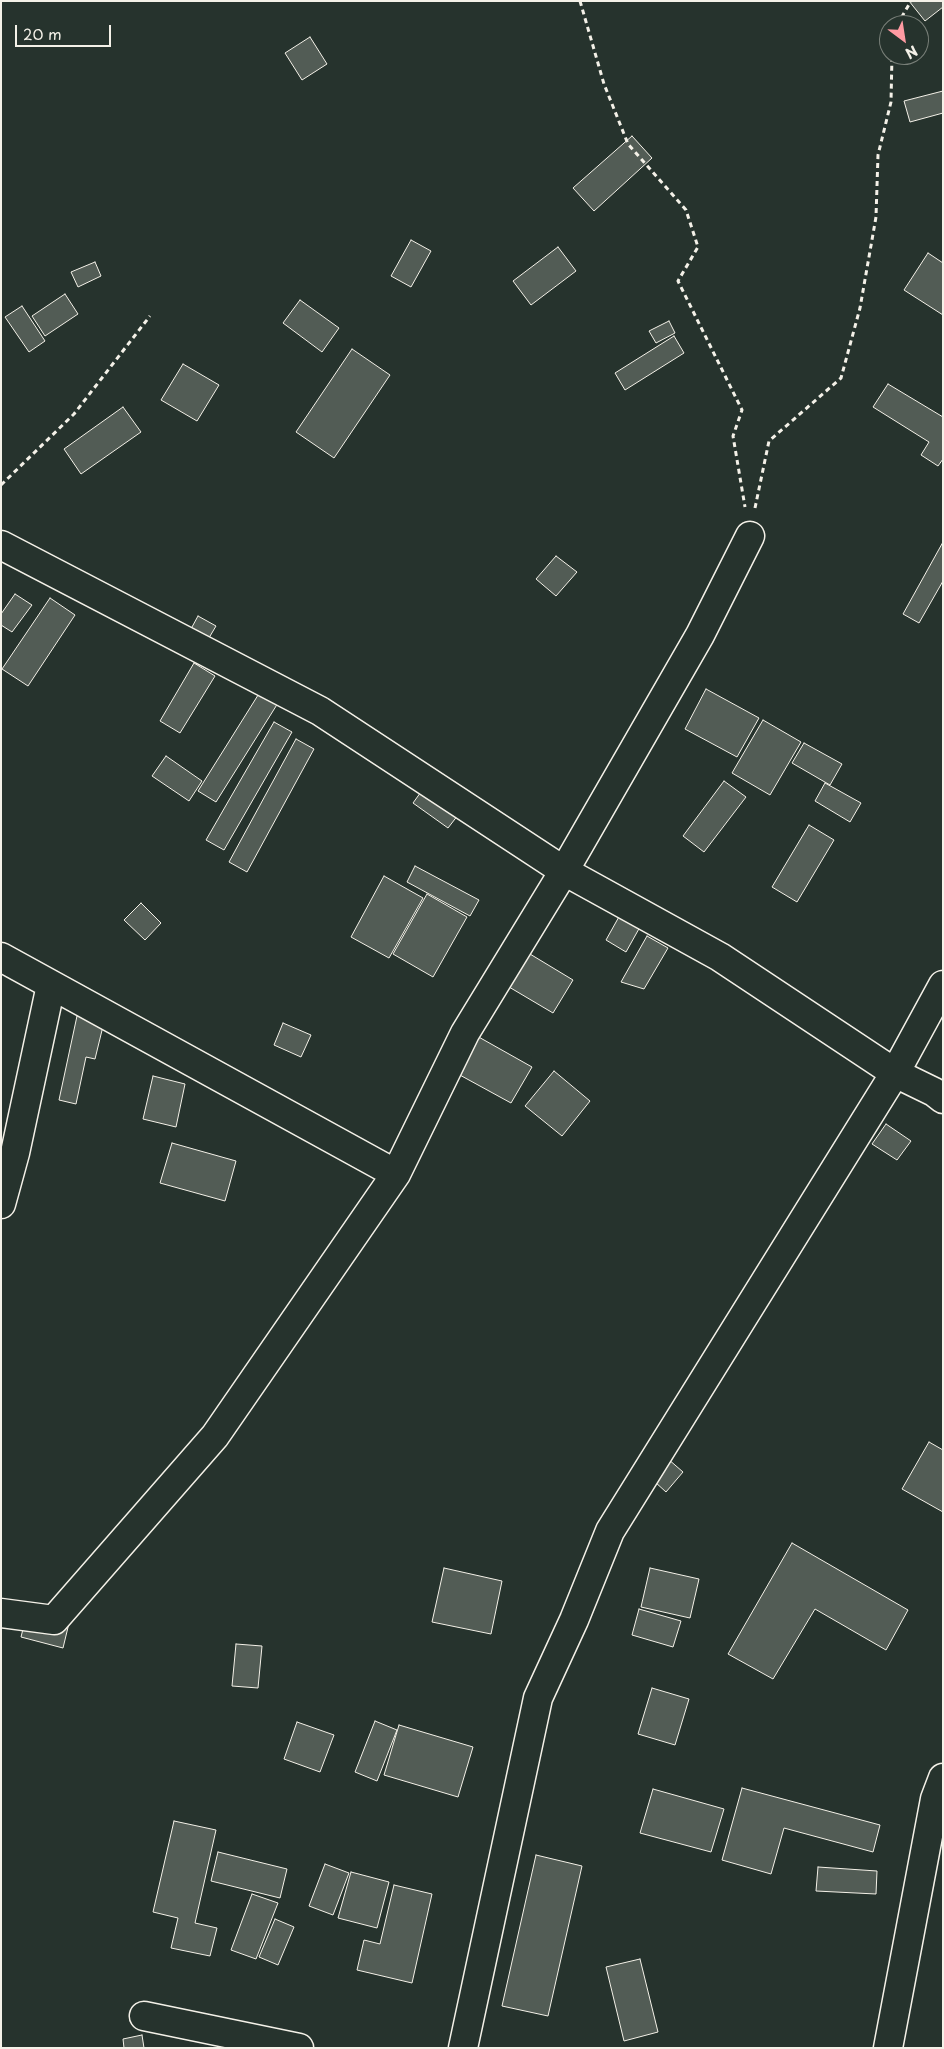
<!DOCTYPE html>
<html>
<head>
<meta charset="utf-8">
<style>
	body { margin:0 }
	#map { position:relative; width:944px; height:2049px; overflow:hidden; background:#26332d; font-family:"Playpen Sans",sans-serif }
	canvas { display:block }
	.frame { position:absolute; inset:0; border:2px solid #f4f1e8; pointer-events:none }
	.north { position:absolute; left:879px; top:15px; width:50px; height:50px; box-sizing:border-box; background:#26332d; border:1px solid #787f78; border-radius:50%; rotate:149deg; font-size:14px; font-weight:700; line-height:20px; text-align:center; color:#f4f1e8 }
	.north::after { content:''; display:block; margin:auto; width:18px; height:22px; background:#ff9aa2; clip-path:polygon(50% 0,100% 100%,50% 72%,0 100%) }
	.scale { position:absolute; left:15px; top:25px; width:96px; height:22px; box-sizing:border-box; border:2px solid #f4f1e8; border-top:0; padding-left:6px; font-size:15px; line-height:18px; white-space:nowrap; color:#f4f1e8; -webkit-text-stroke:4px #26332d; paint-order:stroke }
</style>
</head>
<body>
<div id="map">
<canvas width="944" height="2049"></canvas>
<div class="frame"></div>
<div class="north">N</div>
<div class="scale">20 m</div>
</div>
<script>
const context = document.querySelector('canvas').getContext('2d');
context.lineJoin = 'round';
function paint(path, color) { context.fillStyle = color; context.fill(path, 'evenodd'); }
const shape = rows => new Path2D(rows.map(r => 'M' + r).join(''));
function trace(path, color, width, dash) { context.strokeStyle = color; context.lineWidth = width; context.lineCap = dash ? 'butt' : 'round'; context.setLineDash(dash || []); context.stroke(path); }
const building = shape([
	[909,1,943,1,943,7,925,21,909,1],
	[310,37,327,64,302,80,285,53,310,37],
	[943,91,943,113,910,122,904,101,943,91],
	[632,136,652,158,594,211,573,188,632,136],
	[411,240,431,251,411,287,391,276,411,240],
	[558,247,576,271,531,305,513,281,558,247],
	[928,253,943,263,943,315,904,290,928,253],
	[95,262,101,276,78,287,71,272,95,262],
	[65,294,78,314,45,336,32,316,65,294],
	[300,300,339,328,322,352,283,323,300,300],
	[22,306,45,341,29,352,5,317,22,306],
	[669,321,675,333,656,343,649,331,669,321],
	[674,336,684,353,625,390,615,373,674,336],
	[352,349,390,375,334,458,296,432,352,349],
	[183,364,219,385,197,421,161,400,183,364],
	[888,384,943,417,943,459,938,466,921,455,929,442,873,407,888,384],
	[123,407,141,432,81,474,64,449,123,407],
	[943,542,943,581,919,623,903,614,943,542],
	[556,556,577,572,556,596,536,579,556,556],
	[15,594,32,605,12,632,1,625,1,614,15,594],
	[50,598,75,615,28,686,2,669,50,598],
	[198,616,216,626,203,648,186,638,198,616],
	[194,663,215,676,180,733,160,721,194,663],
	[270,676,288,687,216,802,198,791,270,676],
	[706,689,759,718,737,757,685,729,706,689],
	[763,720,801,742,770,795,732,773,763,720],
	[274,722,292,732,224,850,206,840,274,722],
	[296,739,314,749,247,872,229,862,296,739],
	[804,743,842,764,830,785,792,763,804,743],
	[166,756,202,781,189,801,152,776,166,756],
	[436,771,472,797,448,828,413,803,436,771],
	[724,781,746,797,704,852,683,836,724,781],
	[825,783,861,803,850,822,815,801,825,783],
	[809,825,834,840,797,902,772,887,809,825],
	[415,866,479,900,470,916,407,882,415,866],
	[384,876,423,898,389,958,351,937,384,876],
	[427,894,467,917,433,977,393,954,427,894],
	[630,897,650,909,626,952,606,940,630,897],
	[141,903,161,923,145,940,124,920,141,903],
	[647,936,668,948,644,989,621,982,647,936],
	[525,951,573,980,553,1013,504,984,525,951],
	[77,1016,104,1022,95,1059,86,1057,76,1104,59,1100,77,1016],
	[283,1023,311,1035,301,1057,274,1045,283,1023],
	[468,1031,532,1067,511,1103,447,1068,468,1031],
	[554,1071,590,1101,562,1136,525,1106,554,1071],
	[153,1076,185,1084,176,1127,143,1119,153,1076],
	[886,1124,911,1141,897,1160,872,1144,886,1124],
	[172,1143,236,1161,225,1201,160,1183,172,1143],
	[929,1442,943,1450,943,1512,902,1489,929,1442],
	[660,1452,683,1472,666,1492,643,1471,660,1452],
	[792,1543,908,1610,886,1650,815,1609,773,1679,728,1654,792,1543],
	[444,1568,502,1581,491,1634,432,1622,444,1568],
	[650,1568,699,1579,690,1618,641,1607,650,1568],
	[28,1609,70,1619,63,1648,21,1637,28,1609],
	[639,1609,681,1621,673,1647,632,1635,639,1609],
	[236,1644,262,1646,258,1688,232,1686,236,1644],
	[652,1688,689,1699,675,1745,638,1734,652,1688],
	[375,1721,397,1730,377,1781,355,1772,375,1721],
	[297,1722,334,1735,320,1772,284,1759,297,1722],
	[399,1725,473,1747,458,1797,384,1775,399,1725],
	[742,1788,880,1825,873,1852,784,1828,771,1874,722,1860,742,1788],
	[653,1789,724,1809,711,1852,640,1833,653,1789],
	[174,1821,216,1830,195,1923,217,1928,210,1956,171,1948,178,1918,153,1912,174,1821],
	[218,1852,287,1869,280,1898,211,1881,218,1852],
	[536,1855,582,1866,548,2016,502,2006,536,1855],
	[325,1864,349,1873,333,1915,309,1906,325,1864],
	[818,1867,877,1871,876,1894,816,1891,818,1867],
	[351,1872,389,1882,377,1928,338,1918,351,1872],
	[394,1885,432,1894,412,1983,357,1970,364,1940,380,1944,394,1885],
	[252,1894,278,1903,256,1959,231,1950,252,1894],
	[275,1919,294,1927,278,1965,259,1957,275,1919],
	[640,1959,658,2032,624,2041,606,1967,640,1959],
	[142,2035,144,2048,124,2048,123,2039,142,2035]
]);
const path = shape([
	[580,1,604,84,628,144,686,210,698,247,678,281,742,410,733,436,745,507],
	[897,25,911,1],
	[1,485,74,414,150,316],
	[755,508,769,441,841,378,860,308,876,217,878,155,891,102,892,55]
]);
const minor = shape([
	[1,545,320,711,564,871,720,957,895,1073,934,1092,943,1099],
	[1,957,396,1174],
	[1,1204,15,1153,51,985],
	[1,1613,54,1620,215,1436,396,1174,465,1033,564,871,700,635,750,536],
	[144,2016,299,2048],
	[463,2048,538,1698,574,1620,610,1531,895,1073,943,985],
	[888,2048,935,1799,943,1778]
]);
paint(building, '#525c55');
trace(building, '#f4f1e8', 1);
trace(minor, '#f4f1e8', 31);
trace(path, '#f4f1e8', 3, [5, 4]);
trace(minor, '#26332d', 28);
</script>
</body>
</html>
